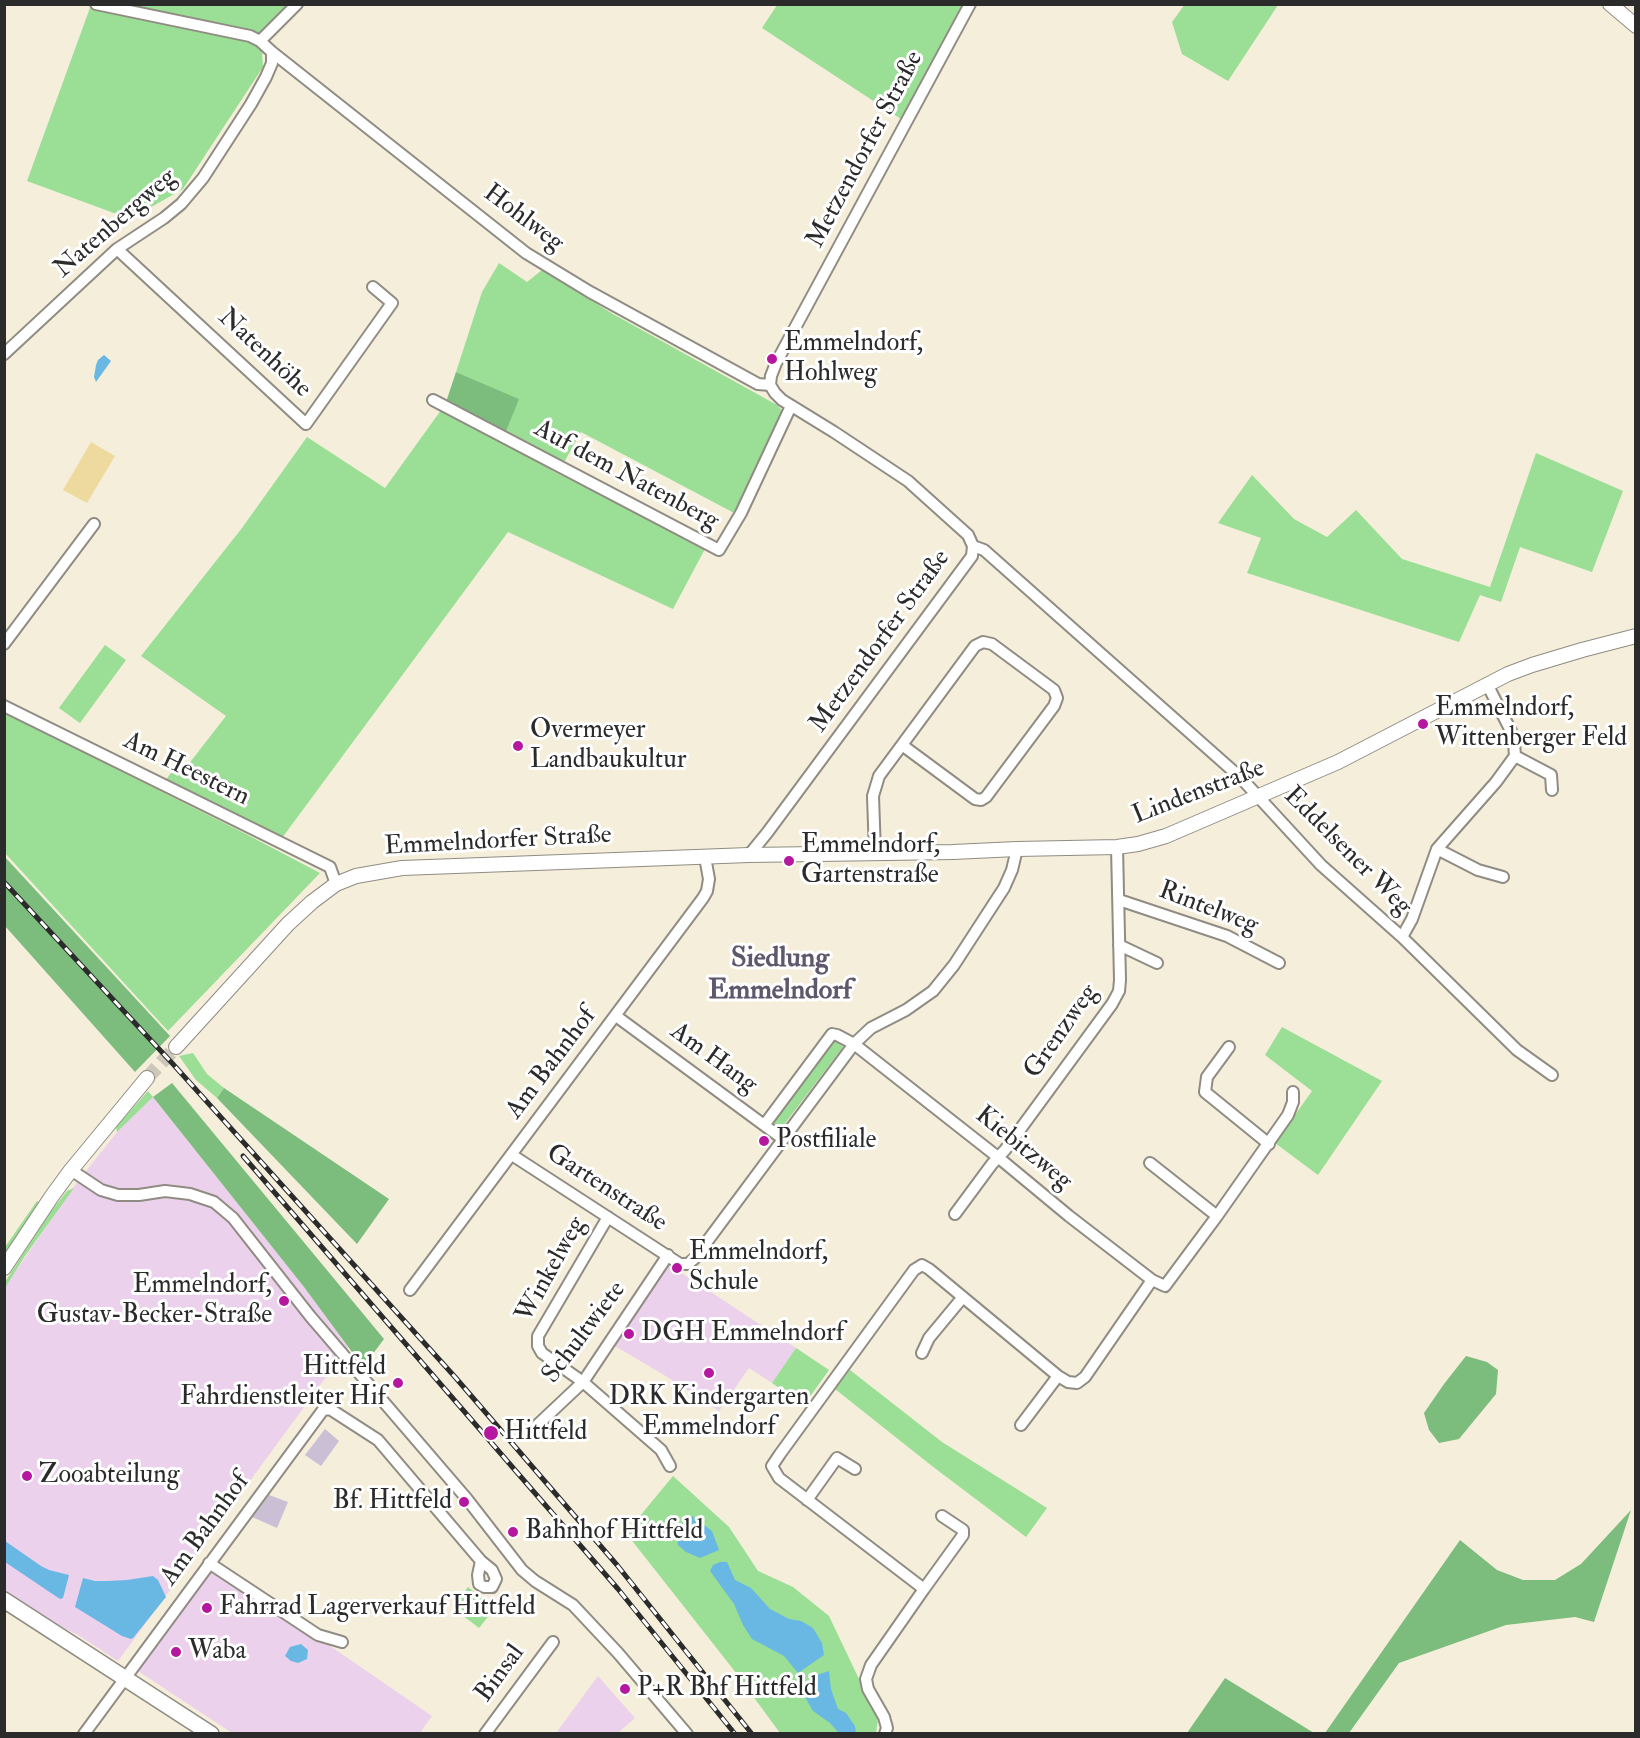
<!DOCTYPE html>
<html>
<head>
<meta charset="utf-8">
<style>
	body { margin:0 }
	#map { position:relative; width:1640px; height:1738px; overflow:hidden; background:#f4eedb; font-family:"IM FELL Double Pica",serif }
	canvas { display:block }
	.frame { position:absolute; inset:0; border:6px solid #2b2b2b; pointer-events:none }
</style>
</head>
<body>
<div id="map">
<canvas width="1640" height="1738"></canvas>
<div class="frame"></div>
</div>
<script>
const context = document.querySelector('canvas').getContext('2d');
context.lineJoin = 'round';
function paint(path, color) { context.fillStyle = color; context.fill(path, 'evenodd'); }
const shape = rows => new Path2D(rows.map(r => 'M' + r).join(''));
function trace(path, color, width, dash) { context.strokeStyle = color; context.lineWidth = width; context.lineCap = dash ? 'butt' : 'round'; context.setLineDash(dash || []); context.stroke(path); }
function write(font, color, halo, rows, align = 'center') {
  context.font = font + ' "IM FELL Double Pica",serif'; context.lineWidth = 6; context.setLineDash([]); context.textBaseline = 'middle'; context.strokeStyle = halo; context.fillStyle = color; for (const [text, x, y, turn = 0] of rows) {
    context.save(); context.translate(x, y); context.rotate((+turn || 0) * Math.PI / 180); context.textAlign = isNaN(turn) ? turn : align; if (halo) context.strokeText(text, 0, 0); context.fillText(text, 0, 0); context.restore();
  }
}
const built = shape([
	[153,1097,304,1287,348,1347,118,1661,78,1635,51,1622,5,1591,4,1288,78,1181,118,1131],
	[668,1264,796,1348,772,1383,749,1368,719,1411,669,1378,615,1346],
	[215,1567,432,1716,420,1733,232,1733,138,1671],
	[598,1676,635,1718,618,1733,556,1733]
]);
const industrial = shape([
	[325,1429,339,1441,321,1466,305,1455],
	[269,1495,288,1502,277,1528,252,1517]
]);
const green = shape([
	[1185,4,1278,4,1278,5,1228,81,1182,54,1172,22],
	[91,5,291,5,261,35,263,67,183,189,130,219,27,181],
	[777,5,966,5,901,119,762,28],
	[499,263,527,282,542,270,613,314,777,405,782,410,783,419,736,514,581,432,562,466,505,434,518,399,456,372,482,292],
	[444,406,553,471,706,547,673,609,508,532,282,838,165,781,174,769,181,774,226,716,141,656,242,528,307,437,385,488],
	[1536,453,1623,491,1592,572,1520,547,1501,602,1480,595,1459,642,1247,573,1261,538,1218,523,1252,475,1294,519,1327,537,1356,510,1402,559,1490,587],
	[105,645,126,660,80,723,59,708],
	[5,713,244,833,320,873,168,1031,5,853],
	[1282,1027,1382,1081,1318,1175,1275,1143,1312,1091,1265,1055],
	[834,1040,843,1047,780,1130,771,1124],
	[193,1053,207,1074,224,1088,217,1098,196,1080,179,1056],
	[148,1091,153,1097,117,1132,116,1127],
	[74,1188,25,1256,5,1288,5,1282,49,1214,67,1191],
	[37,1201,40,1203,5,1259,5,1247],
	[796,1348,829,1370,804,1405,772,1383],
	[850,1370,942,1442,1047,1508,1026,1537,932,1466,835,1389],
	[673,1476,729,1527,758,1571,793,1587,829,1616,878,1719,876,1733,780,1733,733,1669,626,1533],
	[468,1587,495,1608,479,1628,453,1608]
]);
const forest = shape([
	[456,372,519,399,505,434,446,402],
	[5,857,170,1036,135,1072,5,926],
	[172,1083,384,1339,363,1367,304,1287,153,1097],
	[224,1088,389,1199,357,1244,217,1098],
	[1466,1356,1487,1362,1498,1370,1496,1394,1459,1439,1439,1443,1429,1430,1424,1413,1444,1384],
	[1631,1510,1594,1622,1575,1617,1506,1625,1399,1663,1349,1733,1325,1733,1460,1540,1497,1570,1523,1580,1555,1580,1581,1564],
	[1225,1678,1314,1733,1187,1733]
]);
const sand = shape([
	[91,442,115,456,87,503,63,490]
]);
const water = shape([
	[104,355,111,361,96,382,94,377,96,365,98,360],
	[692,1516,712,1531,719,1550,700,1558,686,1552,678,1545,677,1534,684,1521],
	[5,1541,41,1566,49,1570,69,1575,63,1598,60,1599,48,1591,5,1562],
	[720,1562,727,1562,735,1580,751,1588,770,1609,789,1619,801,1621,813,1628,822,1643,824,1655,798,1673,784,1656,752,1639,743,1625,734,1604,710,1571,713,1565],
	[153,1576,158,1580,166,1597,133,1638,131,1639,122,1636,75,1607,83,1578,95,1581,108,1581,127,1580],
	[301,1644,308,1650,307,1659,298,1663,291,1661,285,1656,290,1647],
	[829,1671,831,1689,838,1709,846,1713,855,1726,856,1733,839,1733,830,1723,813,1711,801,1690,807,1682,817,1675]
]);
const tertiaryTunnel = shape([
	[147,1078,176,1047]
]);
const minor = shape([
	[96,4,250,36,260,41,272,52,526,253,590,292,758,384,770,385],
	[260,41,297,4],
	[117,249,306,424,392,303,373,287],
	[4,354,117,249,164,218,181,204,203,178,251,104,266,77,272,63,272,52],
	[433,400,719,550,741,513,791,406],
	[973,546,984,550,1241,778,1321,865,1402,937,1517,1050,1552,1075],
	[4,644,94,524],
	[4,706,330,867,336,884],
	[1515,756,1551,775,1552,790],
	[1437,849,1478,870,1503,877],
	[875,853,873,796,879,776,975,646,983,642,992,644,1054,690,1057,698,1054,706,986,797,981,800,975,799,902,745],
	[749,855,767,833,972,556,973,546,968,535,908,481,834,432,782,400,775,393,770,385,771,376,776,363,970,4],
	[1119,900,1227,936,1279,963],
	[1402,937,1412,919,1437,849,1496,782,1515,756,1514,743,1511,731,1487,684],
	[1119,945,1157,963],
	[616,1016,783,1139],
	[1229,1047,1207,1077,1205,1092,1269,1144],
	[765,1124,832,1034,837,1035,854,1044,999,1158,1069,1216,1152,1280,1165,1286,1217,1216,1288,1115,1293,1102,1293,1092],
	[512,1155,680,1264,688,1264,694,1259,854,1044,871,1028,906,1010,933,991,954,965,1004,888,1012,870,1017,849],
	[1150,1163,1217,1216],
	[71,1170,101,1190,118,1195,139,1195,165,1191,190,1194,214,1202,233,1218,310,1316,467,1499,522,1570,535,1581,573,1605,618,1653,687,1734],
	[955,1214,992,1164,1005,1150,1112,1004,1119,991,1120,980,1117,847],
	[608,1217,538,1336,538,1346,542,1353,583,1382,661,1450,670,1466],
	[410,1290,703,898,707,891,709,879,705,857],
	[922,1353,929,1338,963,1297],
	[1021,1425,1058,1376],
	[531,1431,583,1382,668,1255],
	[807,1500,837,1458,855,1469],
	[209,1563,318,1635,342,1642],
	[924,1589,963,1535,963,1530,942,1516],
	[84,1734,323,1410,330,1409,378,1440,481,1561,492,1570,496,1579,492,1587,484,1587,479,1584,478,1575,481,1561],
	[485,1734,553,1642],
	[885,1734,887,1728,884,1717,868,1689,866,1679,871,1665,924,1589,779,1478,772,1466,780,1454,914,1270,922,1265,929,1269,1058,1376,1068,1382,1077,1383,1085,1377,1152,1280]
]);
const tertiary = shape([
	[1610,4,1636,26],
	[176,1047,288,924,312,902,336,884,356,876,402,868,749,855,953,852,1017,849,1117,847,1138,844,1166,836,1338,762,1508,674,1532,665,1582,650,1636,636],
	[4,1268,52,1196,71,1170,147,1078]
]);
const secondary = shape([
	[4,1600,211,1734]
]);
const rail = shape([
	[4,882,172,1063,455,1377,617,1565,752,1734],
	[243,1156,618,1589,735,1734]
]);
const markers = [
	[772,359,6,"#b5179e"],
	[1423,724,6,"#b5179e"],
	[518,746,6,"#b5179e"],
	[789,861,6,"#b5179e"],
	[764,1141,6,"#b5179e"],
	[677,1268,6,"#b5179e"],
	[284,1301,6,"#b5179e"],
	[629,1334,6,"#b5179e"],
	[709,1373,6,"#b5179e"],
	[398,1383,6,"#b5179e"],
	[491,1433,8,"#b5179e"],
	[27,1476,6,"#b5179e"],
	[464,1502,6,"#b5179e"],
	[513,1532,6,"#b5179e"],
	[207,1608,6,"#b5179e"],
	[176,1652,6,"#b5179e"],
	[625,1689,6,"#b5179e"]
];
const streetNames = [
	["Metzendorfer Straße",866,150,-62],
	["Hohlweg",523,219,37],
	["Natenbergweg",116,224,-41],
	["Natenhöhe",264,354,43],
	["Auf dem Natenberg",626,476,28],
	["Metzendorfer Straße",881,642,-54],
	["Am Heestern",186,770,26],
	["Lindenstraße",1199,793,-21],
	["Emmelndorfer Straße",498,842,-3],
	["Eddelsener Weg",1347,852,45],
	["Rintelweg",1208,909,21],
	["Grenzweg",1062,1032,-55],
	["Am Hang",713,1059,36],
	["Am Bahnhof",552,1064,-53],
	["Kiebitzweg",1023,1149,39],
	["Gartenstraße",606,1189,33],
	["Winkelweg",552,1270,-61],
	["Schultwiete",585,1333,-53],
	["Am Bahnhof",206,1530,-54],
	["Binsal",501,1674,-54]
];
const poiNames = [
	["Emmelndorf,",784,344],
	["Hohlweg",784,374],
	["Emmelndorf,",1435,709],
	["Wittenberger Feld",1435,739],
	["Overmeyer",530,731],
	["Landbaukultur",530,761],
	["Emmelndorf,",801,846],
	["Gartenstraße",801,876],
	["Postfiliale",776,1141],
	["Emmelndorf,",689,1253],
	["Schule",689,1283],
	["Emmelndorf,",272,1286,"right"],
	["Gustav-Becker-Straße",272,1316,"right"],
	["DGH Emmelndorf",641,1334],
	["Hittfeld",386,1368,"right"],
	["Fahrdienstleiter Hif",386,1398,"right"],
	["DRK Kindergarten",709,1398,"center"],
	["Emmelndorf",709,1428,"center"],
	["Hittfeld",504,1433],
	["Zooabteilung",39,1476],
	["Bf. Hittfeld",452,1502,"right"],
	["Bahnhof Hittfeld",525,1532],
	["Fahrrad Lagerverkauf Hittfeld",219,1608],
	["Waba",188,1652],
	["P+R Bhf Hittfeld",637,1689]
];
const quarterNames = [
	["Siedlung",780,960],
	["Emmelndorf",780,992]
];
paint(built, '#ebd1eb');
paint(industrial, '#cbbfd5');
paint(green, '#9bde95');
paint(forest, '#7cbd7e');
paint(sand, '#eeda9e');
paint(water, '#69b8e4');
trace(tertiaryTunnel, '#ccc7b8', 14, [14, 7]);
trace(minor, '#908c83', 14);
trace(tertiary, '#908c83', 16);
trace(secondary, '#908c83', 18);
trace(minor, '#fff', 10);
trace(tertiary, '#fff', 14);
trace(secondary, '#fff', 15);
trace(rail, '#2b2b2b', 5);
trace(rail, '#fff', 3, [9]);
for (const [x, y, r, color] of markers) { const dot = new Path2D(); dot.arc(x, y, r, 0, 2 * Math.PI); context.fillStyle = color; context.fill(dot); trace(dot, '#fff', 2); }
write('26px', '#2b2b2b', '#fff', streetNames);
write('26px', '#2b2b2b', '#fff', poiNames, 'left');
write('bold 28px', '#5f576b', '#fff', quarterNames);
</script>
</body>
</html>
